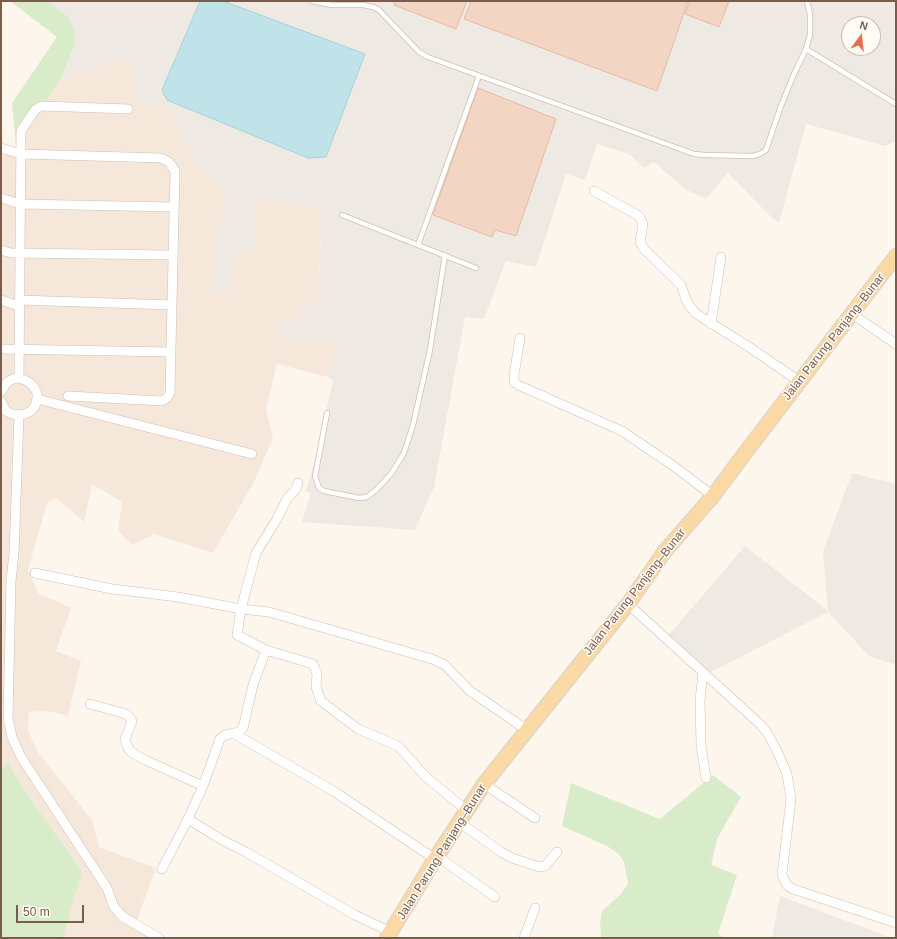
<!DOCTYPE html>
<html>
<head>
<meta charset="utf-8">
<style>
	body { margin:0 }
	#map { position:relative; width:897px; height:939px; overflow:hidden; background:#fdf6ec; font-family:Arial,sans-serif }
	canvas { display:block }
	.frame { position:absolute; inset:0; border:2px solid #7a5c4d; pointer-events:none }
	.north { position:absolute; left:841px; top:16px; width:40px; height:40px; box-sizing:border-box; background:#fffaf3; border:1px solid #cabbb1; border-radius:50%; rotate:15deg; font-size:11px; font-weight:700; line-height:16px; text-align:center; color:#7a5c4d }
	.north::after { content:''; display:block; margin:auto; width:14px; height:18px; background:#e76f51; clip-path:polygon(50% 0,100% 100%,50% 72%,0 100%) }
	.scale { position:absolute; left:16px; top:905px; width:68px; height:18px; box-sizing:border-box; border:2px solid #7a5c4d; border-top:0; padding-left:5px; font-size:12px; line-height:14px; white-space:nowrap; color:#7a5c4d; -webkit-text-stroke:3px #fffaf3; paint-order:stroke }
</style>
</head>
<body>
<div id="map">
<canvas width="897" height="939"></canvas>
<div class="frame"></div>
<div class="north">N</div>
<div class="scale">50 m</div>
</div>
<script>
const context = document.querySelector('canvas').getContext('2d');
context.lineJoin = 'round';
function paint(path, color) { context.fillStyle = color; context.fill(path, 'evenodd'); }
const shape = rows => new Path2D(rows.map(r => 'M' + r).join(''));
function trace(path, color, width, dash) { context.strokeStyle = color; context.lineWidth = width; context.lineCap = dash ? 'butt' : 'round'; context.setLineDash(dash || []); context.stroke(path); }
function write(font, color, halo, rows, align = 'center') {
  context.font = font + ' Arial,sans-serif'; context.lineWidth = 3; context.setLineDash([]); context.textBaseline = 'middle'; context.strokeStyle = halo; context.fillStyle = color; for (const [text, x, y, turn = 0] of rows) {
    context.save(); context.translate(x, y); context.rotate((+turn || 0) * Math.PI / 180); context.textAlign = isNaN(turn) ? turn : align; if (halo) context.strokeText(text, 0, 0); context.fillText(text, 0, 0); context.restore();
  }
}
const residential = shape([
	[127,58,142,101,164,99,198,167,227,189,210,289,237,249,253,252,256,198,322,209,318,303,279,338,338,340,328,377,277,364,266,409,273,438,255,480,213,553,154,534,132,545,118,531,122,502,92,484,84,522,56,498,47,503,28,570,38,593,71,608,56,651,81,661,68,716,48,711,29,712,28,730,37,751,92,820,99,847,156,868,135,925,157,938,63,938,82,871,27,794,8,763,1,769,1,147,16,147,61,78]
]);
const industrial = shape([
	[48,1,896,1,896,141,885,146,806,124,779,223,768,214,728,173,706,199,685,189,654,162,644,168,629,154,597,144,585,180,566,174,536,267,506,261,484,319,465,317,434,487,415,530,302,522,311,493,306,491,317,453,333,380,328,377,338,341,279,339,282,320,301,319,301,304,318,302,322,209,256,198,253,252,237,249,227,294,210,289,227,189,198,167,164,100,157,111,142,101,127,58,61,78,74,46,69,18],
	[849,24,873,24,873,48,849,48],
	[852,473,896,484,896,665,869,656,828,612,707,674,667,637,745,546,828,611,823,552],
	[780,896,892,938,772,938]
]);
const green = shape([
	[10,1,48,1,69,18,76,34,74,46,61,78,16,147,12,103,57,37],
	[8,763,27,794,82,871,63,938,1,938,1,769],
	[713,775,741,797,717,839,711,865,737,875,718,934,726,938,601,938,600,923,602,911,621,894,628,884,624,862,619,854,607,846,562,826,571,783,660,819]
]);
const water = shape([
	[200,1,223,1,365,54,326,157,308,158,167,100,162,90,200,1]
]);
const building = shape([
	[395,1,467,1,456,29,394,5,395,1],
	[471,1,688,1,657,91,464,19,471,1],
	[690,1,729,1,719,27,685,14,690,1],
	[478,88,556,119,516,236,495,230,492,237,433,215,478,88]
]);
const lane = shape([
	[312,1,332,5,363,5,373,7,379,10,419,52,428,57,694,154,704,155,753,156,760,154,766,150,781,106,794,74,806,49,810,35,810,14,807,1],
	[806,49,896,104],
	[342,215,476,268],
	[418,245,479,76],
	[327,413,315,476,319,488,324,491,359,498,367,497,376,490,391,474,404,453,413,425,430,350,445,255]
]);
const street = shape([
	[1,148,21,154,161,158,169,162,175,171,170,393,167,398,162,401,68,396],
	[594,191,639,216,643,224,640,242,644,249,681,285,687,302,695,313,749,347,799,381],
	[1,198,20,204,174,207],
	[1,250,11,253,173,255],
	[1,300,19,306],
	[19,300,172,305],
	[852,314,896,344],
	[711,324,721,257],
	[520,338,514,375,514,382,518,385,622,431,675,467,713,496],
	[1,349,171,352],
	[19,378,21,131,35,110,41,106,128,109],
	[1,392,7,382,13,379,19,378,25,380,30,383,34,387,37,393,37,399,35,406,31,411,25,414,19,415,12,414,6,411,1,401],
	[37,399,252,454],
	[19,415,14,553,11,581,8,718,12,737,21,757,107,888,114,907,123,917,159,938],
	[298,483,296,489,287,499,277,519,256,553,241,609,237,635,266,650,313,664,317,673,316,687,321,701,358,729,398,746,426,777,466,810],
	[35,573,112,589,178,597,241,609,269,612,432,659,445,665,470,691,527,730],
	[628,604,761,725,768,734,778,753,787,774,791,799,782,875,787,885,793,889,896,923],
	[703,673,700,700,701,745,706,778],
	[90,704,126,714,129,717,132,721,125,739,128,748,131,752,145,760,203,786],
	[233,733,335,792,435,859],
	[484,784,535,818],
	[188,819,203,786,220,739,225,735,239,732,243,728,253,685,266,650],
	[459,822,501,852,512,858,539,867,545,866,557,852],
	[437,856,495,897],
	[162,869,188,819,222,840,246,852,355,915,391,932],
	[524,938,535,908]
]);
const primary = shape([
	[387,938,435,859,484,784,628,604,665,551,713,496,748,449,896,256]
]);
const streetNames = [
	["Jalan Parung Panjang–Bunar",834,337,-52],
	["Jalan Parung Panjang–Bunar",635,592,-52],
	["Jalan Parung Panjang–Bunar",442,852,-58]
];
paint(residential, '#f5e8da');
paint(industrial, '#efe9e4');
paint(green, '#d8ecc9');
paint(water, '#bfe3e8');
trace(water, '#a5d3da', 1);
paint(building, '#f3d5c3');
trace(building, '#e6bba3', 1);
trace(lane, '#d1beb0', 6);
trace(street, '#d1beb0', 10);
trace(primary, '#dad1cd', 16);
trace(lane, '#fff', 4.5);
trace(street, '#fff', 9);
trace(primary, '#fbd9a5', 14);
write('12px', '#7a5c4d', '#fffaf3', streetNames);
</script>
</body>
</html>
